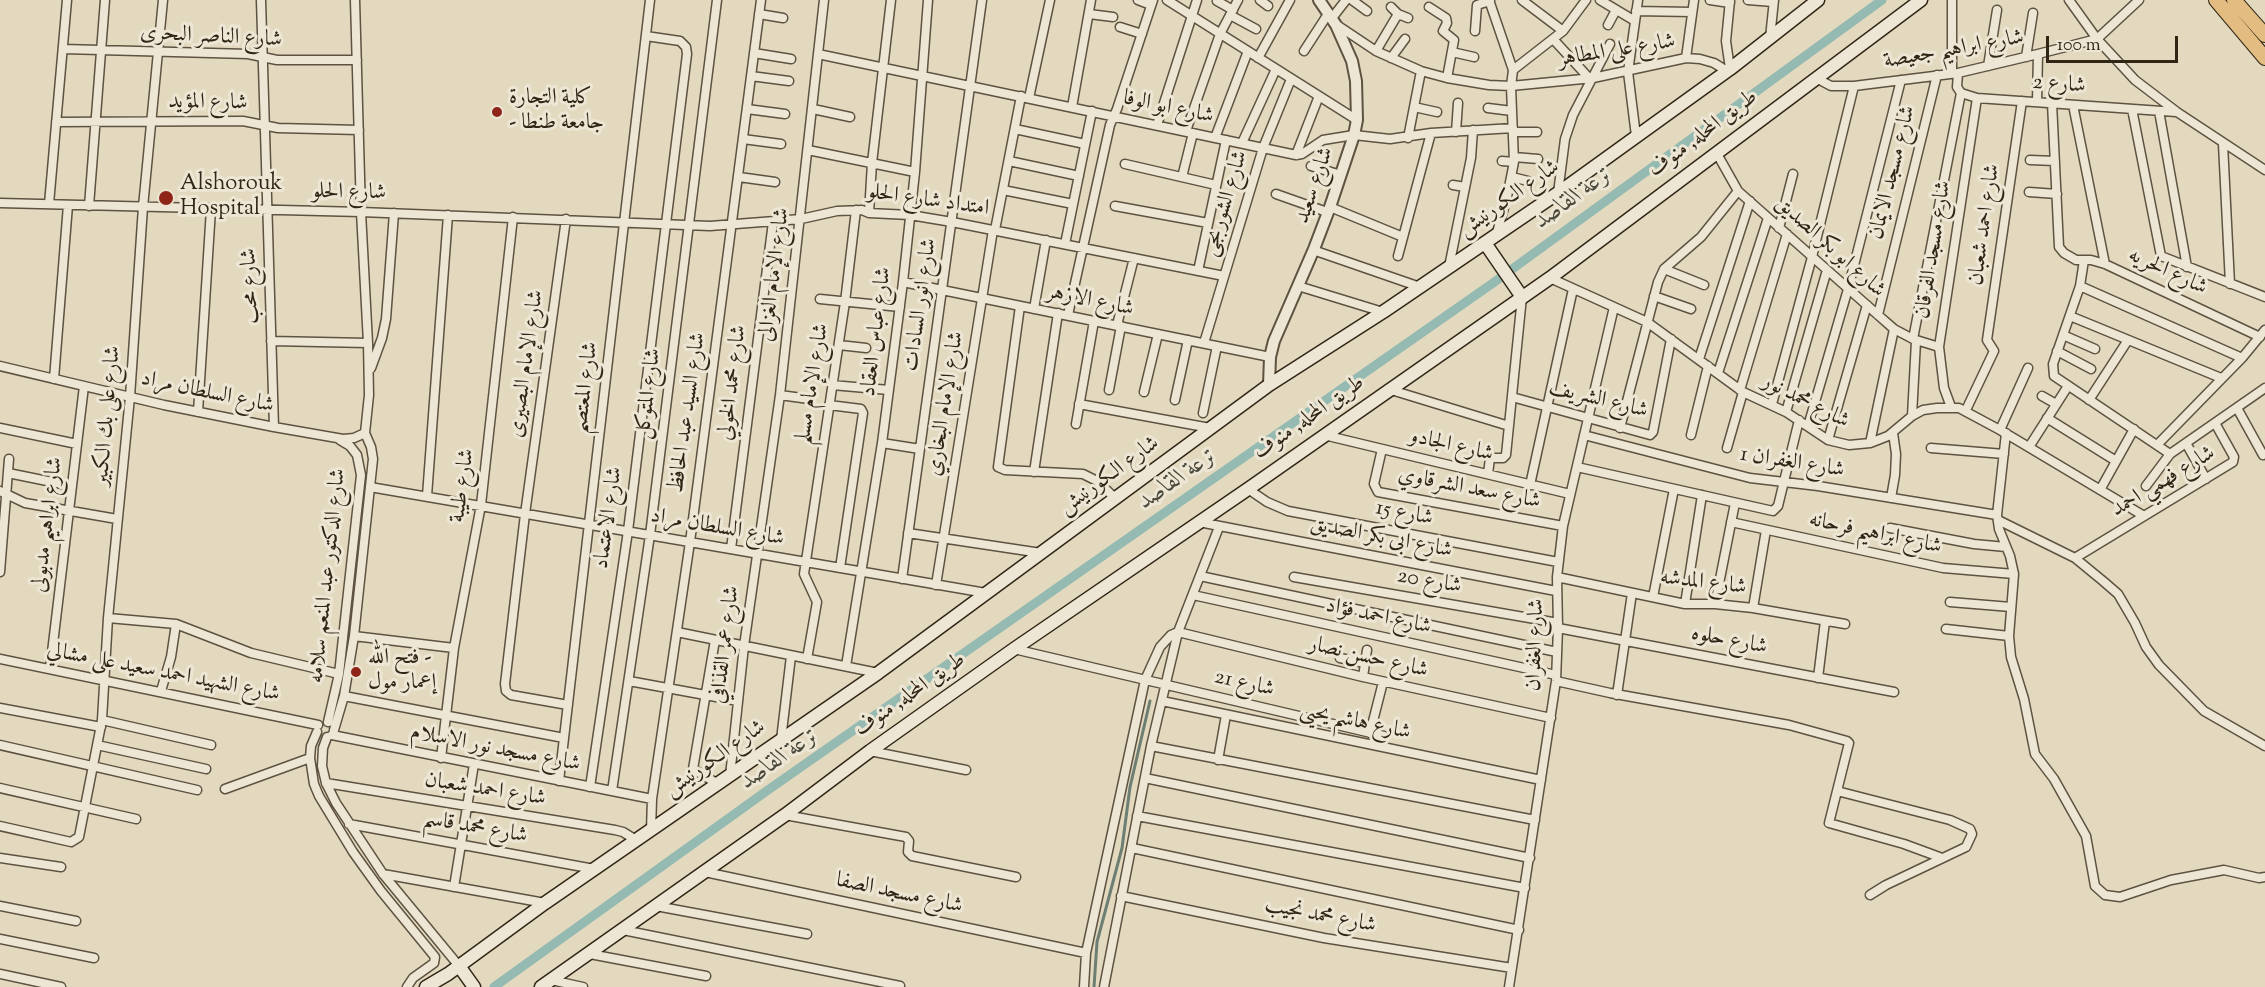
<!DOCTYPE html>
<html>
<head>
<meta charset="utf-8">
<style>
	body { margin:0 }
	#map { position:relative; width:2265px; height:987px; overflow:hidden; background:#e3d9bf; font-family:"Sorts Mill Goudy",serif }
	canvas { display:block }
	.scale { position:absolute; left:2046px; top:36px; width:132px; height:27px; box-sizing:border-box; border:3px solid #312515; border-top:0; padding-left:8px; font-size:18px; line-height:21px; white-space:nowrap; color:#312515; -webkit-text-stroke:4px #ede6d5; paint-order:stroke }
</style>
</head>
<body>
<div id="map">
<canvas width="2265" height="987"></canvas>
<div class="scale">100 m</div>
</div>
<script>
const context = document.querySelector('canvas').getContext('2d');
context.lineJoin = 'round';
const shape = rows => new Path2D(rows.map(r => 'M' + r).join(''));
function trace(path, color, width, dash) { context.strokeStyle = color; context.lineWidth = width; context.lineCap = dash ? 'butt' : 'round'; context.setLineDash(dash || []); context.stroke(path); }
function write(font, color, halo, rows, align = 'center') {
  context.font = font + ' "Sorts Mill Goudy",Amiri,serif'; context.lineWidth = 6; context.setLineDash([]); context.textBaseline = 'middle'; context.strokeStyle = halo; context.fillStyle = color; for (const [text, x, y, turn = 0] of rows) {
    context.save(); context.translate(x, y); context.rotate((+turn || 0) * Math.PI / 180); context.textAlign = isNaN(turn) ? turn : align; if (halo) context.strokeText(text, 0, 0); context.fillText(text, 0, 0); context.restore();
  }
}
const stream = shape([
	[1094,987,1097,942,1122,848,1130,787,1150,701]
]);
const canal = shape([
	[494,987,768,790,1493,283,1882,0]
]);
const minor = shape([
	[261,0,274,427],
	[1138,0,1151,5],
	[1167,0,1357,120],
	[1260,0,1268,6],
	[1352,0,1367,11],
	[1489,0,1513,70,1511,86,1514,162,1507,197,1496,236],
	[1522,0,1563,31],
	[1600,0,1635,21],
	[1710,0,1730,3],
	[1730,0,1726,41,1730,69],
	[1748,0,1773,2],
	[2069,0,2097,39,2135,80,2177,112,2265,170],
	[1217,1,1233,10],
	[1429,7,1446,18,1447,23,1443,31,1454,40,1447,78],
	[1636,11,1692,12],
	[759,14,783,18],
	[1089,14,1113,17],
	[1398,14,1408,18],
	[1230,15,1256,29],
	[1332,18,1346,0],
	[1337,25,1376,51,1421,71,1447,78,1489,85,1511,86,1593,78,1686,58,1700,59,1714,63,1727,71],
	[1608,25,1616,10],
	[1120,27,1142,34],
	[1475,31,1477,5,1490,1],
	[1770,38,1774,0],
	[1553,39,1589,78],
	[63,49,248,54,277,60,357,60],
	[1304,51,1328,14],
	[1376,51,1398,14,1391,7],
	[1452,52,1474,57],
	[754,53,791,59],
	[818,54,1296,155,1302,154,1323,140,1354,135,1390,139,1431,133,1513,128],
	[2026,57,2033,13],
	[1258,58,1290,0],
	[1391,58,1405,39],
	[1686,58,1694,0],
	[1988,66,1997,10],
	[1513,70,1563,31,1586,0],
	[1952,73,1952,0],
	[1958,73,1957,87,1961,93,1977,98,2176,112],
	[751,76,789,81],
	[1816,78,1831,86,1854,86,1958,73,2038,54,2097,39,2139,0],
	[1029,98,1050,0],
	[2037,102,2038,54],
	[2052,103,2059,247,2064,253,2076,260,2091,260,2105,264,2260,337],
	[2073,105,2105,264],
	[1072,107,1091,0],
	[1414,107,1437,112],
	[1488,108,1512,111],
	[747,109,785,114],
	[813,109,850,117],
	[2132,109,2161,256,2265,297],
	[2159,111,2187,267],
	[56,122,243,121,278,128,359,130],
	[1157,125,1197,0],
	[1015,129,1085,144],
	[1186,131,1220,34,1238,0],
	[1456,132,1458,103],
	[1513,132,1537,132],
	[1636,136,1628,72,1638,0],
	[1215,138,1248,51],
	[1408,138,1421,71],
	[743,139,781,144],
	[1242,143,1276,69],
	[2223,144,2230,284],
	[808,150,915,172],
	[1716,152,1738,191,1878,315,1894,329,1913,339,1939,347],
	[1296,155,1319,96],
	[1514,157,1538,159],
	[2030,160,2055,161],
	[1009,161,1079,176],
	[1502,161,1514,162],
	[1125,164,1216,185],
	[1311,166,1341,175],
	[739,177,775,182],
	[1182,177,1193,133],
	[1512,177,1528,181],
	[1453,185,1465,187],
	[1003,190,1073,204],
	[2029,192,2057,194],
	[1558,193,1565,139,1573,115,1610,44],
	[1276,194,1327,212],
	[0,203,361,212,710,226,801,219,837,211,862,210,869,213,910,215,952,222,1224,276],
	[49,204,67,0],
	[89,206,105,0],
	[1115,206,1208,223],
	[1330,207,1403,237],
	[869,213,872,163,891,0],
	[566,219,525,514,505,684,506,691,511,695,568,705],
	[1779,228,1793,174],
	[995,230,1021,96],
	[1065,244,1092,111],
	[1313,250,1420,287],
	[1398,256,1431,133],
	[2084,260,2080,286,2053,364,2054,376,2170,454],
	[1449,267,1471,158,1473,130],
	[1664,269,1704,285],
	[1198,271,1226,140],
	[1550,278,1647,322,1743,392,1786,412,1828,440,1849,445,1870,443,1888,436,1912,416,1923,410,1937,408,1959,408,2000,430,2144,516],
	[903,282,1270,357],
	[1298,286,1383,312],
	[2080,286,2242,358],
	[1654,296,1691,309],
	[820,299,900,307],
	[1020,306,998,467,1005,470,1083,474,1097,481,1116,499],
	[1034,309,1046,240],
	[1068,315,1110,125,1117,109,1153,0],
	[1878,315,1937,75],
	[2070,316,2221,378],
	[1117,325,1134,258],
	[2063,335,2095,349],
	[1913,339,1961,93],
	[271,341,368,343],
	[1204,343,1263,148,1291,79],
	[839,345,866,348],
	[2057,351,2091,369],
	[1699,359,1750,201],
	[0,366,164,405,274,427,343,439,354,438,365,433],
	[371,368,382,338,386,319,394,213],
	[1718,373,1768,218],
	[54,379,68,205],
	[832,385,889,390],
	[1388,389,1509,426],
	[1109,390,1121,326],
	[1740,390,1787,234],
	[1144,392,1158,334],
	[780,395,809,399],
	[2042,396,2056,404],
	[1512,397,1650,435,1653,432,1671,339],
	[1175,400,1188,340],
	[2089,400,2128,340],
	[1079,404,1210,428],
	[1772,404,1812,257,1854,86],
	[829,405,861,409,863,413,840,568],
	[1951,407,1944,388,1939,347,1977,98],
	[2237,408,2263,455],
	[1966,410,1994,351,1987,340,2022,101],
	[198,412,211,209],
	[1786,412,1827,270],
	[1203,413,1217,346],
	[1912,416,1916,341],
	[2047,418,2116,461],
	[1076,424,1094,321],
	[1808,426,1848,289,1901,80],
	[0,428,77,444],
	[1620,428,1658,282,1664,269,1701,237,1738,191],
	[2000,430,2028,368],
	[2006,433,1997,515,1999,529,2010,556,2014,574,2009,636,2011,657,2024,699,2035,754,2054,779,2086,836,2095,886,2105,895,2120,897,2171,880,2224,870,2259,878,2265,877],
	[1324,435,1570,494],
	[1584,435,1750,478,1818,486,1997,515],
	[1691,435,1708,366],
	[1828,440,1867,305],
	[882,443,920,449],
	[1870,443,1894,329],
	[2186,443,2206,479],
	[2157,445,2242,358,2265,330],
	[2029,447,2068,386],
	[1727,448,1743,392],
	[1931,448,2004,454],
	[1382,449,1374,484,1378,492,1563,526],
	[1577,467,1773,511,1778,506,1799,420],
	[1034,472,1058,313],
	[8,473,72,486],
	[1488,474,1490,458,1503,458,1506,455,1522,297],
	[1530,485,1573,289],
	[2146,486,2170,454,2265,388],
	[370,487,986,593],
	[1248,489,1267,502,1288,511,1558,562],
	[2100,490,2134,429],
	[0,491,25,503,117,519],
	[427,496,448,215],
	[1891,498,1895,475,1896,454,1893,433],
	[1998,520,2075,558,2103,581,2118,594,2135,623,2146,647,2159,665,2204,711,2265,746],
	[1199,522,1556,591],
	[1731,522,1943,568,2014,574],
	[1890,528,1974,544,2006,547],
	[908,533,1041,553],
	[731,549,773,222],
	[2075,558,2233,462,2234,457,2215,423],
	[0,572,9,459],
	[1200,576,1557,652],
	[1294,577,1558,623],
	[1557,577,1685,604,1715,604,1753,608,1845,624],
	[902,579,982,0],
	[936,585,993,230],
	[1193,595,1556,675],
	[1653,597,1674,489],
	[1950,602,2011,607],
	[1685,604,1702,495],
	[1715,604,1735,503],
	[1753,608,1766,530],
	[108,618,176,624,251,653,339,674],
	[1558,628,1894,692],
	[1946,629,2009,636],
	[677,632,878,673],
	[1178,632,1363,677,1551,718],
	[354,636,454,648],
	[715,640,693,769,718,784],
	[1014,649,1384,736],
	[1340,658,1365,663],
	[0,659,318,725],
	[807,659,817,602,804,574,845,302,856,210],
	[846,666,882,443,903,282,915,172,928,0],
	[50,669,84,386],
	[1363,677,1367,650],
	[1818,678,1825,621],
	[629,681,738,701],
	[1556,681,1610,693,1789,725,1847,741,1849,743,1829,823,1904,844,1942,858],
	[161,691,171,657,176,624],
	[1617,695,1632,593],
	[344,696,564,738],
	[1162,701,1541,780],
	[0,708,101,727],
	[102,720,211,745],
	[328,722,339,674,361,475,357,455,350,446,340,440],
	[334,730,344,696,354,636,373,459,371,447,365,433,369,395,368,343,361,212,355,0],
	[317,732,311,746,310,758,314,784,319,796,353,852,381,891,435,957,434,963,413,978,407,987],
	[1370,733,1383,682],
	[332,735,652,799],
	[327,737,323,748,322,766,326,783,336,803,383,874,459,966],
	[781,740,791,656],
	[0,745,197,790],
	[97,745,206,769],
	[1151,746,1535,820],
	[870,751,966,770],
	[441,758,454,648,481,505,513,217],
	[1218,760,1226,715],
	[730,776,744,646,780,395,824,0],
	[1145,778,1530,858],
	[559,781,650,0],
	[326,783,615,830,623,832,636,840],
	[590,787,628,531,687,54,686,47,680,41,646,36],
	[0,788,136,819],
	[225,789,310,758],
	[612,791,650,535,717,0],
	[1837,791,1950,820,1970,829,1972,834,1966,847,1886,885,1870,895],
	[785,815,906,837,909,841,908,852,912,856,1016,877],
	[1137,816,1525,888],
	[349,824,594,869],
	[0,826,71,842,79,837,102,720,108,618,130,397,143,207,163,0],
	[651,830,652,799,690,542,761,0],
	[1132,848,1519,930],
	[0,858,61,867],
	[705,872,1086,953],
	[383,874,545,903],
	[454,887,474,764],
	[1121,896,1324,938,1512,968],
	[0,906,76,921],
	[656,906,807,934],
	[623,930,900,986],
	[0,939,94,958],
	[590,954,706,976],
	[0,974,61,987],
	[551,980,583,987],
	[1084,987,1086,953,1145,680,1160,647,1171,635,1178,632],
	[1104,987,1151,746,1178,632,1219,527],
	[1509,987,1556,681,1558,628,1557,577,1563,526,1614,307]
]);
const tertiary = shape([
	[1269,385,1270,357,1274,341,1314,249,1330,207,1354,135,1357,120,1356,81,1352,61,1336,25,1319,0]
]);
const secondary = shape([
	[1485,243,1522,297],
	[459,966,474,987],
	[426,987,448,974,545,903,878,673,1269,385,1383,312,1558,193,1730,69,1818,0],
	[541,987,785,815,870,751,1014,649,1248,489,1550,278,1921,0]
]);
const trunk = shape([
	[2216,0,2265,58],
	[2234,0,2265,35]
]);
const markers = [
	[497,112,6,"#8f2418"],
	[166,198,8,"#8f2418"],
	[356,672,6,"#8f2418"]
];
const streetNames = [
	["شارع الناصر البحرى",211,38,3],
	["شارع ابراهيم جعيصة",1954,51,-10],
	["شارع على المطاهر",1617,52,-9],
	["شارع 2",2059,86,4],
	["شارع المؤيد",208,104,1],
	["شارع ابو الوفا",1168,109,12],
	["طريق المحله, منوف",1704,135,-37],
	["شارع مسجد الايمان",1894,173,-76],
	["شارع سعيد",1316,186,-71],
	["شارع الحلو",349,194,1],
	["شارع الكورنيش",1510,200,-35],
	["امتداد شارع الحلو",928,202,8],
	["شارع الشوربجى",1227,204,-73],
	["شارع احمد شعبان",1986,225,-82],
	["شارع ابو بكر الصديق",1829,248,42],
	["شارع مسجد الفرقان",1935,250,-81],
	["شارع الحريه",2167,273,25],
	["شارع الإمام الغزالى",776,275,-83],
	["شارع محب",252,286,-92],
	["شارع الازهر",1090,302,12],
	["شارع انور السادات",922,305,-82],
	["شارع عباس العقاد",878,332,-83],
	["شارع الإمام البصيرى",528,364,-82],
	["شارع محمد الخولي",734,383,-83],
	["شارع الإمام مسلم",814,384,-81],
	["شارع المعتصم",587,388,-83],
	["شارع السلطان مراد",207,394,12],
	["شارع المتوكل",650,394,-83],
	["شارع الشريف",1598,401,14],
	["شارع محمد نور",1805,403,27],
	["شارع الإمام البخاري",947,404,-81],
	["شارع السيد عبد الحافظ",689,413,-82],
	["شارع على بك الكبير",109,416,-85],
	["طريق المحله, منوف",1310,419,-35],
	["شارع الجادو",1451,447,13],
	["شارع الغفران 1",1792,464,9],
	["شارع الكورنيش",1110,477,-36],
	["شارع فهمي احمد",2164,483,-31],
	["شارع طيبة",464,486,-82],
	["شارع سعد الشرقاوي",1469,490,11],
	["شارع 15",1404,515,11],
	["شارع الاعتماد",610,518,-82],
	["شارع ابراهيم مدبولى",49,525,-83],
	["شارع السلطان مراد",717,529,10],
	["شارع ابراهيم فرحانه",1875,535,12],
	["شارع ابى بكر الصديق",1381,539,11],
	["شارع الدكتور عبد المنعم سلامه",329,576,-84],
	["شارع 20",1429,583,10],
	["شارع المدشه",1703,584,7],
	["شارع احمد فؤاد",1378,618,12],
	["شارع حلوه",1729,642,11],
	["شارع عمر القذافي",727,645,-83],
	["شارع الغفران",1537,645,-88],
	["شارع حسن نصار",1368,659,13],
	["شارع الشهيد احمد سعيد على مشالي",163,674,11],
	["شارع 21",1244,685,13],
	["طريق المحله, منوف",911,696,-35],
	["شارع هاشم يحيى",1355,723,12],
	["شارع مسجد نور الاسلام",495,750,11],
	["شارع الكورنيش",716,760,-35],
	["شارع احمد شعبان",485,791,9],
	["شارع محمد قاسم",475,829,10],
	["شارع مسجد الصفا",899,895,12],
	["شارع محمد نجيب",1320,917,11]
];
const poiNames = [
	["كلية التجارة",509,99],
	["- جامعة طنطا",509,124],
	["Alshorouk",180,185],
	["Hospital",180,210],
	["فتح الله -",368,659],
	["إعمار مول",368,684]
];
const waterNames = [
	["ترعة القاصد",1575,199,-36],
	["ترعة القاصد",1179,480,-35],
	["ترعة القاصد",781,760,-35]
];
trace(stream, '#6d7e73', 3);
trace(canal, '#95bab1', 9);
trace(minor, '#5e5240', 11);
trace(tertiary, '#5e5240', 14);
trace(secondary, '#312515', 15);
trace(trunk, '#312515', 16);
trace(minor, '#ede6d5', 8);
trace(tertiary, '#ede6d5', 10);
trace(secondary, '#ede6d5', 12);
trace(trunk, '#e2bc80', 14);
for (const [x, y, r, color] of markers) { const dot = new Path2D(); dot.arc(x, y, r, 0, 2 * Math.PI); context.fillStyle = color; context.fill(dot); trace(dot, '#ede6d5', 2); }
write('22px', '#312515', '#ede6d5', streetNames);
write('22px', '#312515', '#ede6d5', poiNames, 'left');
write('italic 24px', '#4a4a3c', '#ede6d5', waterNames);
</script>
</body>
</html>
